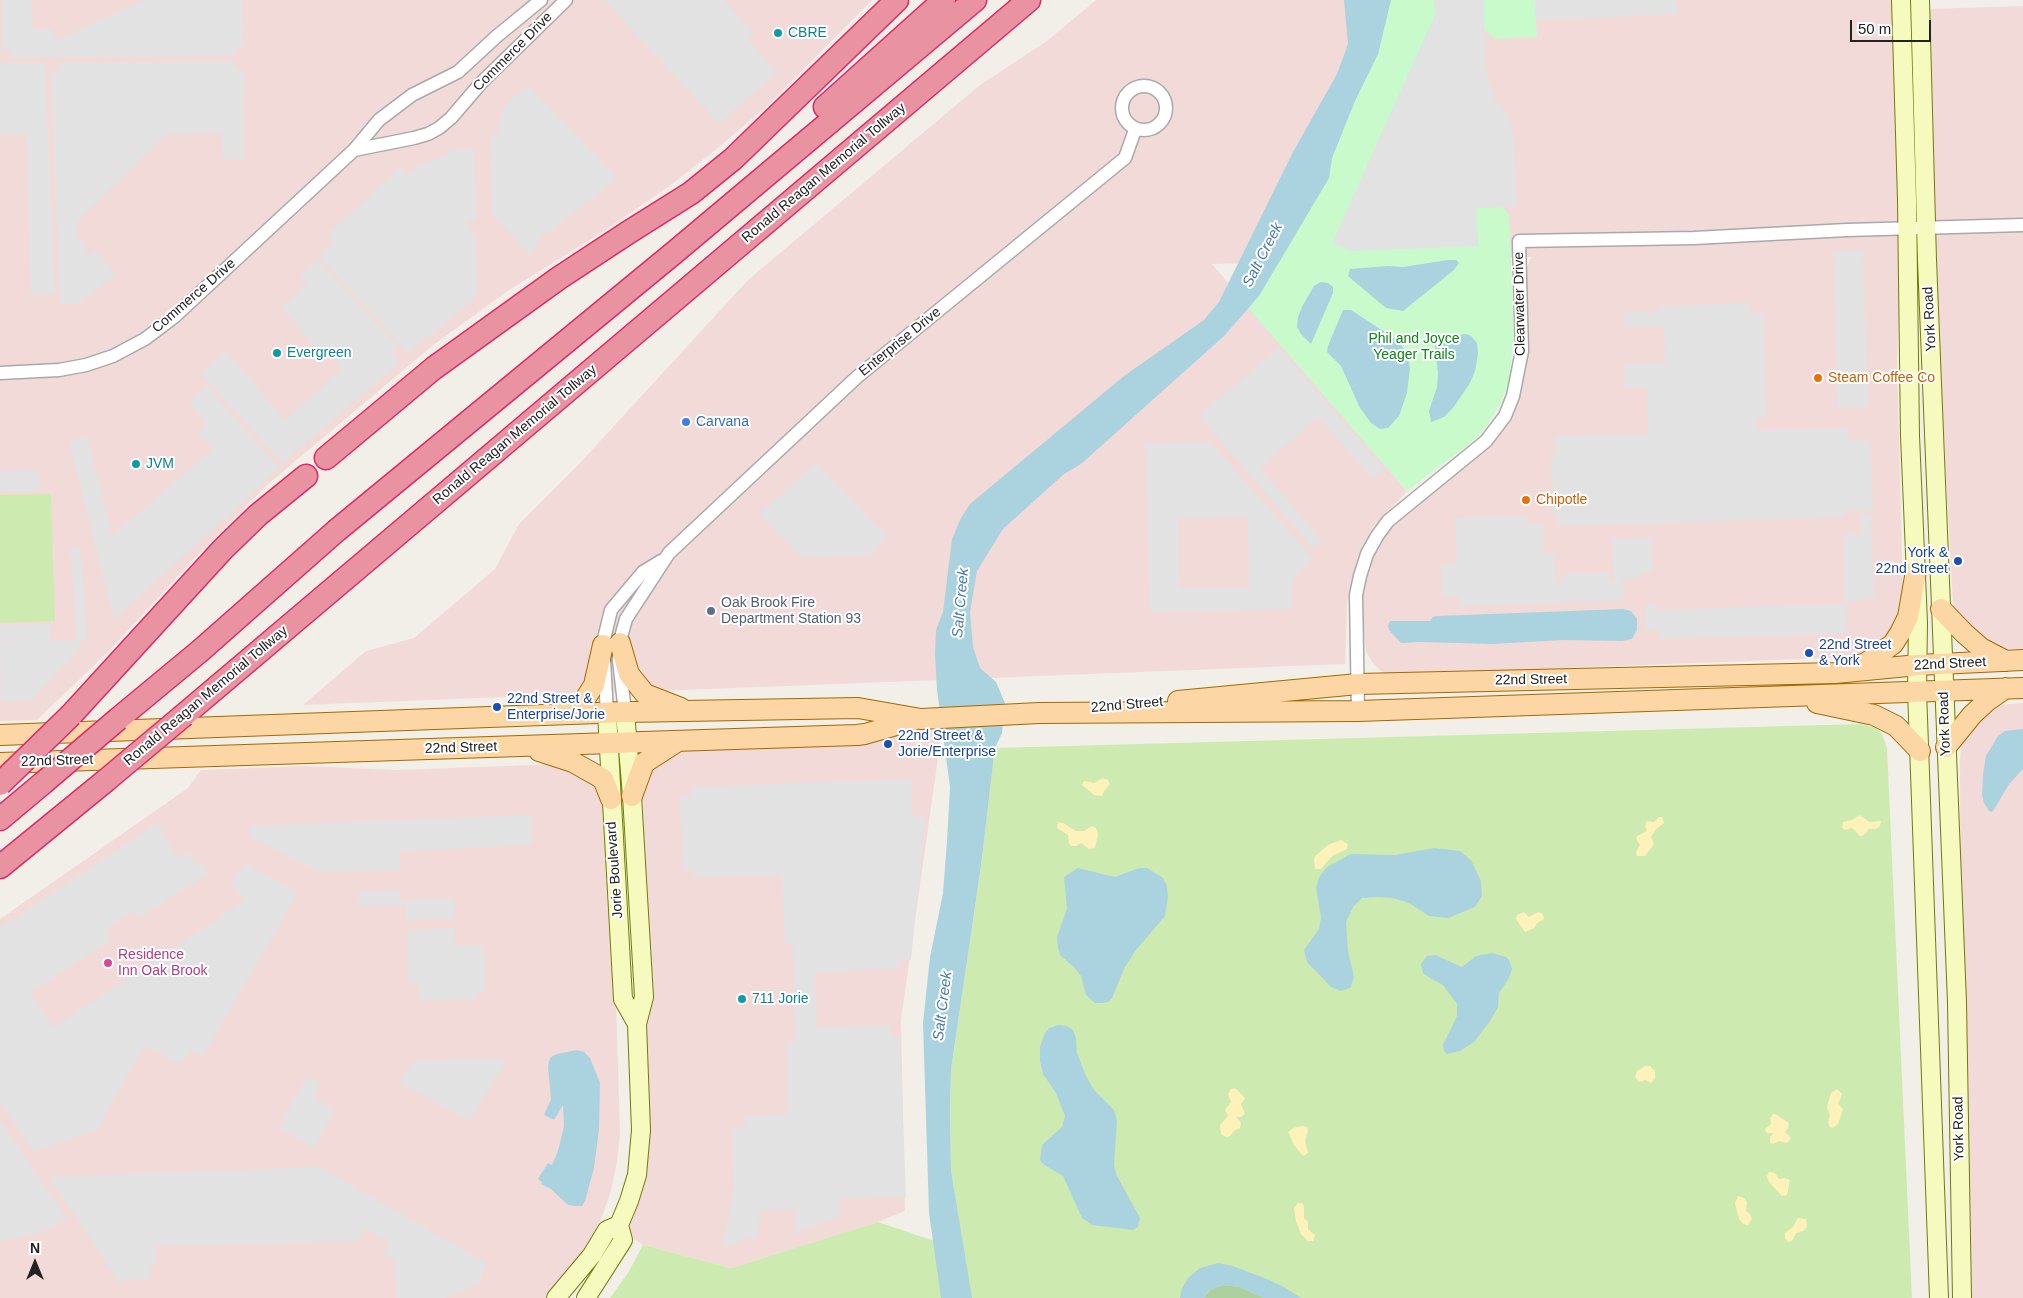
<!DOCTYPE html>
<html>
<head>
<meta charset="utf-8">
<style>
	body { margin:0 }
	#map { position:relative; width:2023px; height:1298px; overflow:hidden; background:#f2efe9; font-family:Helvetica,sans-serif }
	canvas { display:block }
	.north { position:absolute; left:10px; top:1238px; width:50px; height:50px; -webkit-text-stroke:4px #fff; paint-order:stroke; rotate:0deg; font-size:14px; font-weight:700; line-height:20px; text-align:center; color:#222 }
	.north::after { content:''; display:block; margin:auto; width:18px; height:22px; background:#222; clip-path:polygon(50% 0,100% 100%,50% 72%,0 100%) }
	.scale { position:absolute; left:1850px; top:20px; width:81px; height:22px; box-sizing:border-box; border:2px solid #222; border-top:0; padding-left:6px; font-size:15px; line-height:18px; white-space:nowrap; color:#222; -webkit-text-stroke:4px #fff; paint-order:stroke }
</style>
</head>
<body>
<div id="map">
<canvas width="2023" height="1298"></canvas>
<div class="north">N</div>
<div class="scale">50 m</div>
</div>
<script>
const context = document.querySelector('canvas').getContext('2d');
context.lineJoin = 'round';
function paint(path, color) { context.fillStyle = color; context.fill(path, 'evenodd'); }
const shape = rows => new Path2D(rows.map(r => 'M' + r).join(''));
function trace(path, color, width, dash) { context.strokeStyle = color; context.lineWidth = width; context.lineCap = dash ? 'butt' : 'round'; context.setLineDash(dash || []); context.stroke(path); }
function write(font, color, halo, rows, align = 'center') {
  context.font = font + ' Helvetica,sans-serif'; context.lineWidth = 4; context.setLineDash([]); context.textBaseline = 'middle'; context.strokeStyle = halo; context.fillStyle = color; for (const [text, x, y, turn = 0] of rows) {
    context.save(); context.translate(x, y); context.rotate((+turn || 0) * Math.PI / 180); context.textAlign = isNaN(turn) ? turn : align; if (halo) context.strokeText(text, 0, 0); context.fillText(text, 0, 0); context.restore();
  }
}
const commercial = shape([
	[0,0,872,0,768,105,719,147,668,187,601,233,506,292,432,346,267,485,191,562,111,649,37,720,0,721],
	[1096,0,1892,0,1899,192,1899,253,1901,263,1897,362,1903,601,1891,639,1855,657,1400,674,1389,674,1381,671,1372,662,1366,651,1364,636,1363,597,1365,581,1370,565,1379,545,1392,525,1413,505,1476,458,1488,447,1514,407,1526,369,1528,351,1526,271,1531,257,1212,264,1407,491,1372,528,1357,558,1347,603,1345,664,303,705,366,651,414,638,495,569,519,524,580,463,748,280,980,85,1047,41],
	[2023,6,2023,649,2005,649,1984,642,1967,629,1953,603,1933,240,1927,9],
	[2023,703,2023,1298,1971,1298,1961,997,1960,760,1962,739,1969,725,1997,705],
	[942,729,901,1020,905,1211,878,1222,731,1268,643,1245,624,1232,647,1129,638,748],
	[557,764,588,772,602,796,615,969,620,1133,617,1162,610,1194,601,1219,589,1242,574,1266,545,1298,0,1298,0,919,188,788,201,770,307,766,396,770]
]);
const grass = shape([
	[51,494,55,621,0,623,0,495],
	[1860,724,1876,728,1882,734,1887,748,1912,1298,610,1298,628,1273,643,1245,731,1268,878,1222,964,1251,951,1170,950,1109,951,1070,981,866,995,748]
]);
const forest = shape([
	[1223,1285,1240,1287,1264,1298,1205,1298,1206,1294,1212,1289]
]);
const sand = shape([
	[1103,778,1108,780,1110,784,1104,791,1102,796,1094,795,1082,785,1084,781,1094,783],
	[1860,815,1869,822,1881,821,1880,826,1876,829,1869,829,1864,835,1860,836,1852,828,1845,830,1842,828,1843,822,1852,820],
	[1659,817,1662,817,1664,823,1656,829,1651,837,1654,844,1645,856,1637,856,1636,851,1640,845,1636,839,1637,836,1647,831,1645,826,1647,821,1654,822],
	[1058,822,1063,823,1076,831,1084,831,1092,826,1096,828,1098,834,1095,848,1089,849,1081,843,1076,846,1071,846,1069,843,1068,835,1057,828],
	[1341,840,1348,844,1347,849,1332,856,1321,869,1315,869,1314,860,1315,856,1328,845],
	[1524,912,1529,917,1538,912,1541,913,1543,914,1544,919,1537,923,1534,928,1525,932,1516,919,1517,915],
	[1645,1066,1650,1066,1655,1071,1655,1078,1651,1083,1645,1080,1639,1082,1635,1077,1637,1071],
	[1235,1088,1245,1098,1241,1104,1245,1114,1241,1117,1236,1117,1241,1123,1240,1128,1235,1130,1230,1136,1226,1137,1221,1134,1220,1125,1228,1116,1225,1110,1231,1102,1228,1094,1231,1089],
	[1837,1089,1842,1094,1838,1104,1843,1109,1838,1124,1833,1128,1830,1127,1828,1123,1830,1115,1827,1107,1831,1093],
	[1773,1114,1775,1114,1789,1123,1788,1128,1785,1132,1791,1138,1787,1143,1779,1141,1773,1144,1770,1142,1770,1137,1774,1133,1767,1133,1765,1129,1771,1124,1770,1118],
	[1303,1126,1307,1127,1308,1131,1305,1141,1308,1153,1303,1156,1294,1145,1288,1132,1293,1128],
	[1769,1172,1775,1173,1779,1179,1785,1178,1790,1180,1787,1195,1782,1196,1769,1182,1767,1176],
	[1738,1196,1744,1198,1747,1202,1746,1211,1750,1214,1752,1219,1748,1225,1743,1224,1739,1219,1735,1203],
	[1298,1203,1302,1203,1304,1206,1304,1218,1308,1222,1308,1229,1315,1235,1313,1241,1308,1241,1301,1234,1296,1221,1294,1208],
	[1798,1218,1806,1219,1807,1227,1803,1231,1796,1233,1792,1241,1788,1242,1785,1238,1785,1233,1793,1227]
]);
const park = shape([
	[1391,0,1434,0,1435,15,1478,245,1476,208,1503,207,1509,215,1514,335,1509,382,1501,403,1486,427,1473,441,1407,491,1248,308,1259,296,1329,178,1332,158,1355,101,1378,54],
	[1484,0,1535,0,1537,37,1495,39,1484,30]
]);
const parking = shape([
	[2,0,32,0,33,29,44,30,50,27,56,39,60,39,145,0,242,0,243,47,235,47,235,55,10,58,10,50,2,50],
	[605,0,724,0,754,33,747,39,777,72,719,124],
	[1434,0,1484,0,1485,66,1494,98,1508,116,1513,132,1517,207,1476,208,1478,246,1351,251,1332,243,1435,15],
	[1536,0,1676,0,1677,14,1537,20],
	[236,61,236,69,243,69,244,159,223,159,222,133,167,134,76,223,77,235,85,243,86,258,96,250,115,275,78,304,60,304,51,71,59,71,59,63],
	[0,63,45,63,55,294,31,294,26,134,0,134],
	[529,86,617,178,549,233,547,230,540,236,535,250,529,254,492,215,490,134,498,134,498,127,502,111,510,99],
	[474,149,476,220,467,220,469,228,476,238,477,297,408,353,319,257,333,242,327,235,399,168,406,175,420,165,443,157,447,155,449,150],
	[1863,250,1868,407,1838,408,1833,251],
	[316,259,398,346,392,352,400,362,282,463,200,373,226,351,285,420,342,369,329,351,323,356,281,307,307,284,300,276],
	[1750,303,1751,314,1763,313,1766,418,1756,418,1756,430,1848,428,1848,441,1871,441,1873,510,1844,511,1844,517,1557,526,1557,515,1553,515,1551,455,1555,454,1555,436,1648,434,1647,387,1625,387,1624,364,1665,363,1664,326,1624,327,1624,312,1660,311,1660,306],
	[1279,347,1385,469,1373,479,1318,417,1260,468,1322,540,1313,548,1199,416],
	[207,386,280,468,114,619,69,441,87,436,112,536,213,449,197,433,206,423,189,402],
	[1210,442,1313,558,1292,580,1292,609,1150,612,1145,443],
	[1248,517,1249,588,1179,588,1178,518],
	[815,462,887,536,870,555,802,558,759,515],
	[39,470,40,491,0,492,0,471],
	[1860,514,1871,514,1874,598,1858,599,1857,601,1845,602,1843,534,1861,534],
	[1526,516,1526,524,1543,524,1544,554,1554,554,1556,584,1561,583,1561,574,1609,573,1609,582,1614,582,1612,539,1651,538,1652,573,1642,573,1642,577,1623,578,1624,600,1460,606,1459,596,1442,597,1441,565,1457,564,1455,518],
	[70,547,80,547,87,640,80,640,80,648,31,701,1,702,0,644,16,643,0,643,0,625,50,624,50,641,77,640],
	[1846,604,1847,633,1660,639,1659,629,1646,630,1645,605,1657,605,1658,610],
	[912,779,912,816,925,818,911,960,899,959,899,968,815,972,817,1027,890,1025,891,1037,900,1037,906,1197,840,1199,840,1216,795,1233,795,1209,761,1210,757,1238,747,1237,734,1246,723,1245,734,1190,732,1128,746,1127,745,1117,787,1114,787,1042,795,1042,793,945,785,944,782,875,693,877,693,869,683,869,680,798,690,797,691,787],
	[531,815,532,845,400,851,400,870,319,872,251,837,251,826],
	[157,823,178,858,188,852,197,866,203,864,208,874,139,918,134,911,106,929,112,939,30,993,54,1027,245,900,230,884,246,864,298,893,203,1056,191,1051,180,1064,145,1045,97,1130,33,1152,0,1103,0,928],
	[399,890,400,900,454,898,455,918,406,920,406,905,359,906,359,891],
	[454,928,455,946,484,945,485,991,476,991,476,999,419,1001,418,983,408,983,407,930],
	[498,1058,506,1061,470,1121,400,1083,413,1061],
	[307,1076,320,1083,313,1097,335,1110,314,1148,278,1127],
	[0,1120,67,1219,43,1232,0,1241],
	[320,1167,486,1263,481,1282,446,1298,397,1298,394,1260,383,1253,389,1242,365,1228,358,1241,155,1246,156,1265,150,1265,151,1279,127,1279,120,1283,49,1177]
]);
const water = shape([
	[1344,0,1391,0,1378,54,1355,101,1332,158,1329,178,1259,296,1224,336,1081,464,1064,474,1003,529,977,571,970,612,973,647,980,668,996,682,1005,703,1002,733,995,748,981,866,951,1070,950,1109,951,1170,972,1298,941,1298,929,1213,923,1023,930,957,943,893,947,841,950,787,937,690,935,654,936,630,943,612,952,539,961,518,970,504,1124,376,1204,320,1219,302,1293,152,1337,74,1348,44],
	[1448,260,1456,260,1459,263,1454,270,1403,311,1386,308,1348,276,1350,269,1388,266,1403,267],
	[1321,282,1328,283,1333,287,1333,293,1311,344,1301,334,1297,327,1298,317,1303,305,1314,286],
	[1343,310,1351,310,1397,340,1407,353,1410,368,1407,393,1399,416,1388,428,1380,429,1371,423,1360,408,1341,366,1327,352,1328,346],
	[1466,334,1471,336,1477,343,1478,354,1475,371,1470,383,1453,408,1444,417,1431,422,1429,411,1437,387,1438,373,1435,346,1459,335],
	[1623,609,1631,611,1637,619,1637,630,1632,639,1622,641,1563,640,1493,644,1420,642,1401,643,1389,630,1388,626,1390,621,1430,621,1433,617,1437,616],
	[2023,729,2023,769,2009,784,1995,808,1992,812,1989,811,1984,803,1982,795,1983,774,1986,756,1998,736,2005,731],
	[1434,848,1460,851,1471,860,1481,881,1482,896,1475,907,1448,918,1429,916,1409,903,1393,898,1377,897,1362,898,1353,907,1346,922,1348,951,1354,977,1350,988,1341,991,1331,987,1307,962,1304,950,1319,929,1321,917,1316,888,1319,877,1327,867,1351,854,1395,855],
	[1078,868,1115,877,1139,868,1147,868,1163,878,1167,886,1168,897,1165,916,1136,950,1125,967,1112,998,1108,1002,1102,1003,1095,1003,1086,995,1081,976,1074,967,1060,955,1058,948,1057,937,1067,909,1064,877],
	[1492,953,1506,957,1509,960,1512,969,1509,978,1499,993,1498,1007,1490,1021,1474,1042,1460,1051,1447,1054,1444,1051,1443,1045,1457,1016,1457,1004,1443,985,1430,978,1423,973,1421,964,1427,956,1435,955,1462,967,1476,956],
	[1058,1025,1067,1026,1073,1030,1076,1038,1077,1053,1085,1074,1094,1090,1114,1110,1117,1120,1114,1166,1117,1176,1140,1218,1138,1227,1133,1230,1092,1225,1082,1218,1063,1176,1043,1164,1040,1160,1042,1145,1062,1127,1065,1116,1056,1093,1043,1074,1040,1061,1040,1047,1045,1033,1049,1028],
	[577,1050,584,1052,590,1058,600,1083,599,1129,594,1168,585,1201,582,1206,575,1206,568,1205,551,1189,541,1184,542,1182,538,1179,548,1163,552,1165,558,1151,564,1126,563,1105,554,1120,544,1115,551,1099,548,1067,549,1061,551,1057,557,1054],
	[1218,1263,1233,1266,1267,1279,1284,1287,1301,1298,1264,1298,1240,1287,1223,1285,1212,1289,1206,1293,1205,1298,1180,1298,1182,1288,1188,1278,1200,1268]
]);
const minor = shape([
	'1122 108a22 22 0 1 1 44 0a22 22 0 1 1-44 0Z',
	[354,150,414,138,428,134,439,128,451,118,481,83,566,0],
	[0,373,59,370,86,365,113,356,145,339,174,317,354,150,379,120,412,95,458,72,497,36,541,0],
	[1358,711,1356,595,1360,576,1367,554,1377,536,1388,521,1486,441,1505,416,1513,396,1522,351,1519,241,1694,238,1847,230,2023,225],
	[625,712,619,660,621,637,626,619,669,553,857,377,1125,158,1135,130],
	[607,713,603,643,611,610,643,572,661,561]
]);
const secondary = shape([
	[1901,0,1907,200,1910,436,1918,623,1917,690,1939,1298],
	[1920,0,1927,260,1957,1002,1962,1298],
	[607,713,623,999,637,1024],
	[556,1298,592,1255,607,1230,619,1225],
	[586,1298,623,1240,619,1225,629,1201,637,1175,641,1130,637,1024,644,997,632,796,625,712]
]);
const primary = shape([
	[1941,609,1964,633,1981,648,2006,661],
	[620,643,629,674,645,694,681,708],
	[1853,667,1866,663,1893,644,1900,633,1908,617,1916,571],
	[1178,701,1358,684,1835,673,1918,665,2023,660],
	[1817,703,1874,715,1896,726,1920,751],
	[561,712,582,704,594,685,603,645],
	[0,735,625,712,858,708,921,719,1039,713,1358,711,2023,688],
	[1946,747,1972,715,1987,701,2006,688],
	[539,751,573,762,603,779,611,799],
	[0,763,857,735,865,734,914,720],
	[632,796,644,763,678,741]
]);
const motorway = shape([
	[825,107,944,0],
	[326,458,434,368,559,278,629,232,691,193,733,159,897,0],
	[71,715,223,549,258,515,306,476],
	[184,715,1029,0],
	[118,719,200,651,336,531,675,252,975,0],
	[0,819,43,783],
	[0,867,104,782]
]);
const motorwayBridge = shape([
	[104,782,184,715],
	[43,783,118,719],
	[0,784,71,715]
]);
const markers = [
	[778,33,5,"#0f9aa8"],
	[277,353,5,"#0f9aa8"],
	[1818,378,5,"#e8710a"],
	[686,422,5,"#3f7fe0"],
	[136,464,5,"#0f9aa8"],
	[1526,500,5,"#e8710a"],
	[1958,561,5,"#1a4fb4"],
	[711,611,5,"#5c6f8a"],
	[1809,653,5,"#1a4fb4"],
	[497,707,5,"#1a4fb4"],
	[888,744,5,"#1a4fb4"],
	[108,963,5,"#d1479c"],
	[742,999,5,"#0f9aa8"]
];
const cultureNames = [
	["CBRE",788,33],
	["Evergreen",287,353],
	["JVM",146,464],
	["711 Jorie",752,999]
];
const streetNames = [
	["Commerce Drive",513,52,-45],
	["Ronald Reagan Memorial Tollway",824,173,-40],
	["Commerce Drive",194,296,-41],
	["Clearwater Drive",1520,304,-91],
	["York Road",1930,319,-93],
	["Enterprise Drive",900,342,-39],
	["Ronald Reagan Memorial Tollway",515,435,-40],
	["22nd Street",1950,664,-3],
	["22nd Street",1531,680,-1],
	["Ronald Reagan Memorial Tollway",206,696,-40],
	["22nd Street",1127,705,-5],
	["York Road",1945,724,-92],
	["22nd Street",461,748,-2],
	["22nd Street",57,761,-2],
	["Jorie Boulevard",615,870,-94],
	["York Road",1959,1129,-91]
];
const parkNames = [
	["Phil and Joyce",1414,339],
	["Yeager Trails",1414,355]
];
const foodNames = [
	["Steam Coffee Co",1828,378],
	["Chipotle",1536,500]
];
const shopNames = [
	["Carvana",696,422]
];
const transitNames = [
	["York &",1948,553,"right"],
	["22nd Street",1948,569,"right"],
	["22nd Street",1819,645],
	["& York",1819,661],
	["22nd Street &",507,699],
	["Enterprise/Jorie",507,715],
	["22nd Street &",898,736],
	["Jorie/Enterprise",898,752]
];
const serviceNames = [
	["Oak Brook Fire",721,603],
	["Department Station 93",721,619]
];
const hotelNames = [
	["Residence",118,955],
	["Inn Oak Brook",118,971]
];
const waterNames = [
	["Salt Creek",1263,255,-63],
	["Salt Creek",961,603,-85],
	["Salt Creek",943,1006,-83]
];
paint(commercial, '#f2dad9');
paint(grass, '#cdebb0');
paint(forest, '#add19e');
paint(sand, '#fff1ba');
paint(park, '#c8facc');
paint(parking, '#e2e2e2');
paint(water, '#aad3df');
trace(minor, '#a9a9a9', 15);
trace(secondary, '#707d05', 20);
trace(primary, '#a06b00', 22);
trace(motorway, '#dc2a67', 25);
trace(minor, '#fff', 12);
trace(secondary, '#f7fabf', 18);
trace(primary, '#fcd6a4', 20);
trace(motorway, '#e892a2', 22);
trace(motorwayBridge, '#dc2a67', 25, []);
trace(motorwayBridge, '#e892a2', 22);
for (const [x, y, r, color] of markers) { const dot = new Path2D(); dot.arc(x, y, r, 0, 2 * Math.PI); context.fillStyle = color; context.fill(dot); trace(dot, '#fff', 2); }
write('14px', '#0d838f', '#fff', cultureNames, 'left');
write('14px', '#222', '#fff', streetNames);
write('14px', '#0c8416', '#fff', parkNames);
write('14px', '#c56008', '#fff', foodNames, 'left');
write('14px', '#366cbe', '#fff', shopNames, 'left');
write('14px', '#164399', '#fff', transitNames, 'left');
write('14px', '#4e5e75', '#fff', serviceNames, 'left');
write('14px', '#b23c85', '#fff', hotelNames, 'left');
write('italic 15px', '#4a7aab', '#fff', waterNames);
</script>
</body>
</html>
